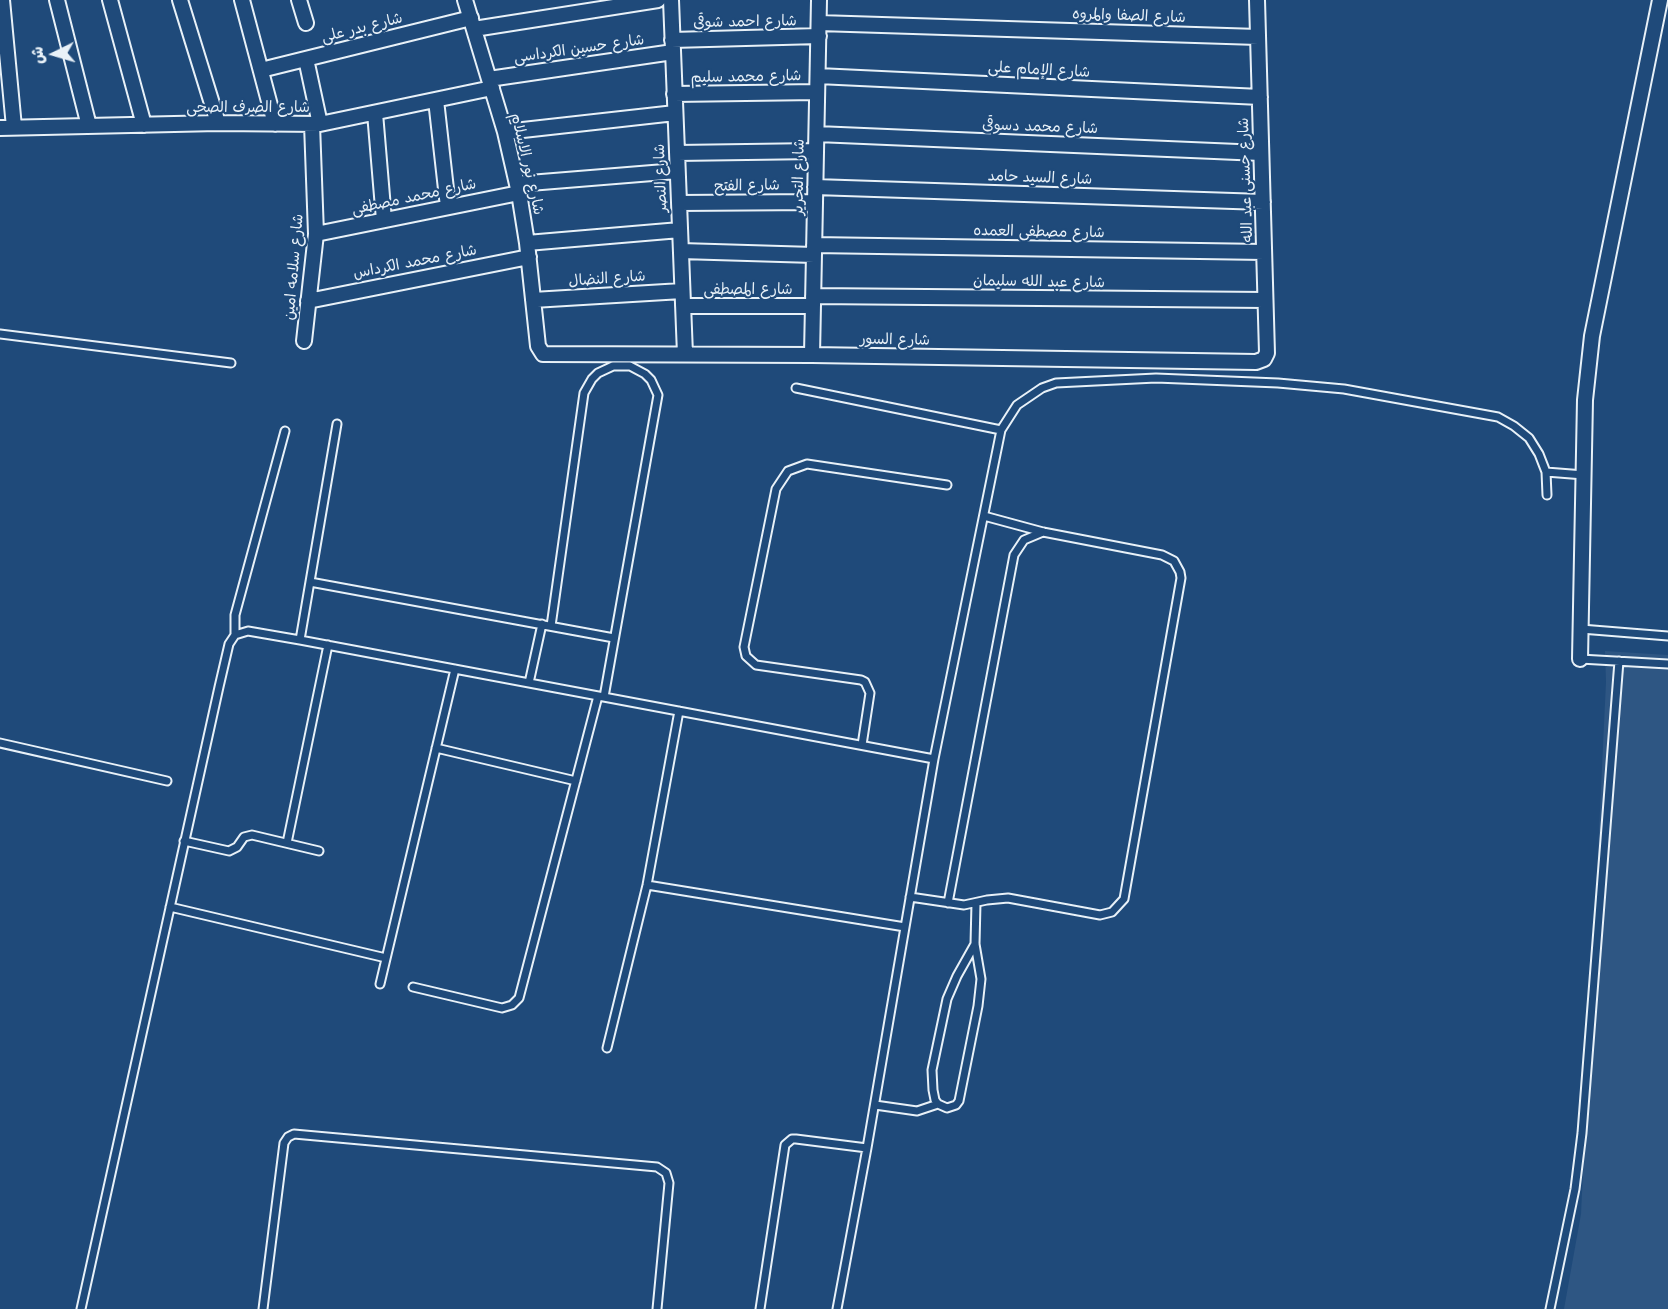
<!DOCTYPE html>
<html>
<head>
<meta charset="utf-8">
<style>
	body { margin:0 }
	#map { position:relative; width:1668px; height:1309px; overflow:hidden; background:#1f4a7a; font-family:"Playpen Sans","Playpen Sans Arabic",sans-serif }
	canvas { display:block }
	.north { position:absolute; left:24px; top:24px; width:60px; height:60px; -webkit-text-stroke:4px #1f4a7a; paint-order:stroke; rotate:265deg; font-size:16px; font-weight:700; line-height:24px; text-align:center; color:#e8f1f8 }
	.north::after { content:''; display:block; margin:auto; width:21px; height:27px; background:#e8f1f8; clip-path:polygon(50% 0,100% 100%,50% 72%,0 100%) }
</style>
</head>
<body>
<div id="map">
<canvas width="1668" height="1309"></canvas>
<div class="north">ش</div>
</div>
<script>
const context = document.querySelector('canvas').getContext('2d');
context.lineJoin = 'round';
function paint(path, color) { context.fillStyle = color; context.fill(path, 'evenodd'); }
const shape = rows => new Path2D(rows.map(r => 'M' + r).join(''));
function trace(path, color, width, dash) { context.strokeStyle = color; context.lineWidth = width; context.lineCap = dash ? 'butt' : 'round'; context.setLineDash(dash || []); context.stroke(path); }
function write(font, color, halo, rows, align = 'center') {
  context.font = font + ' "Playpen Sans","Playpen Sans Arabic",sans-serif'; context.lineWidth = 4.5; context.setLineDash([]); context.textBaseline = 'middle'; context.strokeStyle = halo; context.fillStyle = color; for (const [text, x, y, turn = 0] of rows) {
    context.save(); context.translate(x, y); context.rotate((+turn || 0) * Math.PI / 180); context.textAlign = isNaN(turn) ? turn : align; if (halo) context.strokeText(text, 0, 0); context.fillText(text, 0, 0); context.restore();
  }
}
const built = shape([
	[1605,651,1668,655,1668,1309,1564,1309,1581,1214,1606,682]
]);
const service = shape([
	[0,334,231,363],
	[796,388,1001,430],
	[1546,472,1584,475],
	[310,582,614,638],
	[551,626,584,393,592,379,598,373,613,366,630,366,645,374,651,380,658,395,604,697],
	[1581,629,1668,636],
	[235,635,235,615,285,431],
	[300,640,337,424],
	[1580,659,1668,664],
	[529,683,542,624],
	[0,743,167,781],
	[862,745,870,693,865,682,861,680,756,665,746,656,744,647,776,489,788,471,807,464,947,485],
	[436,748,576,781],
	[184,841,229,851,237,847,244,837,252,835,319,851],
	[287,843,328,645],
	[647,885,905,927],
	[910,897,964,905,987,900,1008,898,1100,915,1112,912,1124,899,1181,578,1180,572,1174,561,1162,555,1043,532,984,516],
	[948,903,1014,555,1024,540,1043,532],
	[170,907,386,958],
	[975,944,981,979,978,1006,959,1101,956,1105,947,1108,938,1104,935,1100,933,1090,932,1070,947,999,957,976,975,944],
	[975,944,976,903],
	[380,984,455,669],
	[413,987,502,1008,512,1005,519,998,598,696],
	[607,1048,647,885,679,711],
	[875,1105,917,1111,938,1104],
	[81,1309,219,687,229,644,235,635,248,631,300,640,934,759],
	[263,1309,284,1143,288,1137,294,1134,657,1167,666,1173,669,1183,657,1309],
	[760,1309,785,1145,792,1139,796,1139,867,1148],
	[837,1309,867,1148,934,759,1001,430,1017,405,1042,388,1056,383,1156,378,1278,383,1344,389,1498,417,1514,426,1529,438,1539,454,1546,472,1547,495],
	[1550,1309,1575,1189,1582,1133,1619,661]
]);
const minor = shape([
	[2,0,14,127],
	[57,0,89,126],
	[110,0,144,125],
	[180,0,218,123],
	[242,0,275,124],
	[299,0,306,23],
	[465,0,505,132,519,193,527,243,538,346,543,354,812,355,1256,362,1264,359,1267,353,1257,0],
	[671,0,685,354],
	[819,23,1258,37],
	[474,29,658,0],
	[672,40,819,36],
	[306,59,320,124],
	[261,70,471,18],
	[818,76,1260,97],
	[489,79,673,52],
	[674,94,817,92],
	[436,100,448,207],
	[375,113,384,220],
	[0,128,218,123,320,124,492,88],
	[505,132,675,113],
	[817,134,1261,153],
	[677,153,816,151],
	[517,184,677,171],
	[815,187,1263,202],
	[679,203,815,202],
	[316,234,519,193],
	[527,243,680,230],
	[814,245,1264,252],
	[681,251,814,255],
	[813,296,1265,300],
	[533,300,682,291],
	[308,301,529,257],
	[683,306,813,306],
	[304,341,316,234,312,124],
	[812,355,819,0],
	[1580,659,1585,400,1592,336,1660,0]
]);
const streetNames = [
	["شارع الصفا والمروه",1129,16,2],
	["شارع احمد شوقى",745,22,-1],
	["شارع بدر على",362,28,-14],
	["شارع حسين الكرداسى",579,49,-8],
	["شارع الإمام على",1039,70,3],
	["شارع محمد سليم",746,77,-1],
	["شارع الصرف الصحى",248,108],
	["شارع محمد دسوقى",1040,127,2],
	["شارع نور الاسلام",527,164,77],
	["شارع التحرير",799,177,-89],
	["شارع النصر",661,178,-92],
	["شارع السيد حامد",1040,178,2],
	["شارع حسنى عبد الله",1246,180,-92],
	["شارع الفتح",747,186,-1],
	["شارع محمد مصطفى",414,197,-12],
	["شارع مصطفى العمده",1039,232,1],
	["شارع محمد الكرداس",415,262,-11],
	["شارع سلامه امين",294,267,-85],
	["شارع النضال",607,279,-4],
	["شارع عبد الله سليمان",1039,282,1],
	["شارع المصطفى",748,290],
	["شارع السور",895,340,1]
];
paint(built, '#2e5683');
trace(service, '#e8f1f8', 11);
trace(minor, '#e8f1f8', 18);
trace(service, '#1f4a7a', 7);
trace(minor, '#1f4a7a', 14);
write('15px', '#e8f1f8', '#1f4a7a', streetNames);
</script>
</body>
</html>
